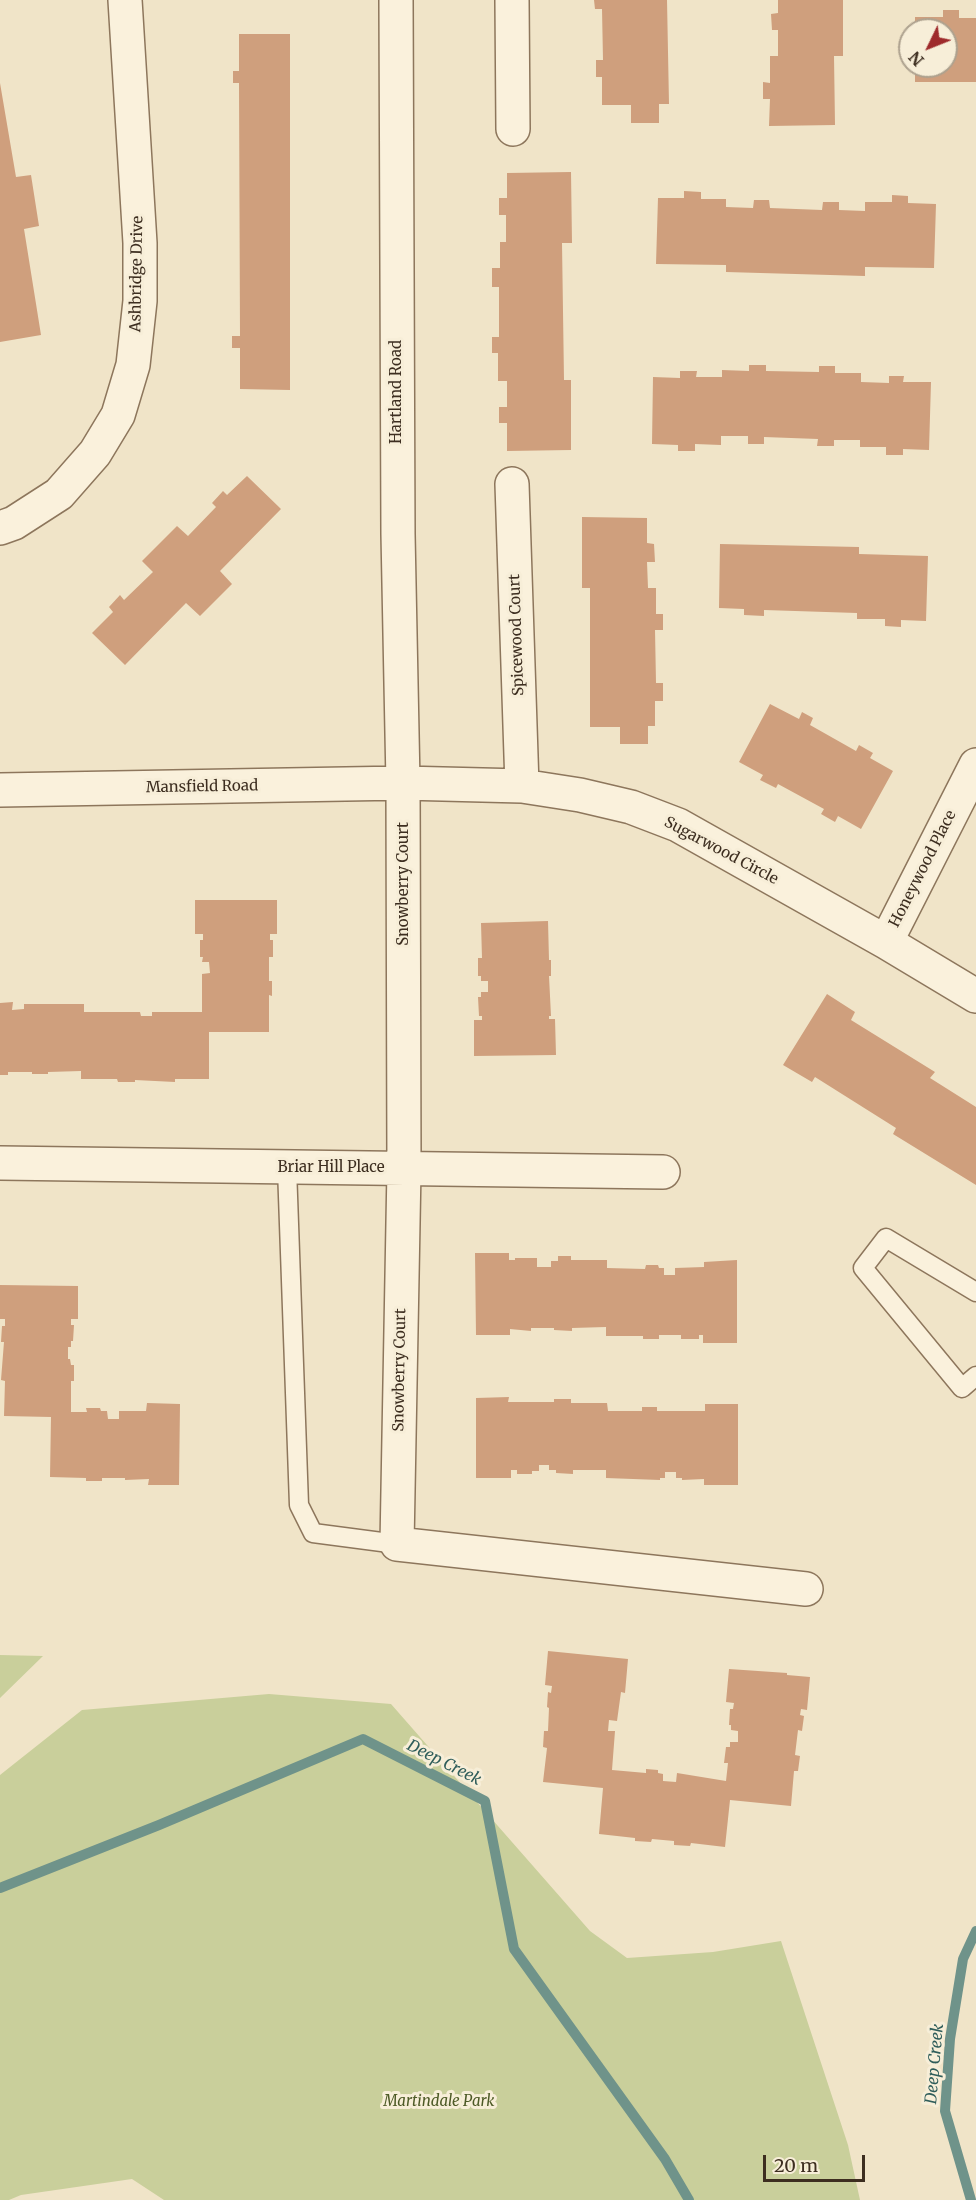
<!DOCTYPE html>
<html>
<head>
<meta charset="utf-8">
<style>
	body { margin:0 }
	#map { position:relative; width:976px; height:2200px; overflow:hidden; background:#f0e4c8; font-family:Merriweather,serif }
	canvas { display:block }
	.north { position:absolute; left:898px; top:18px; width:60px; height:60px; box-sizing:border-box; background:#f7eed8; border:2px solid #ada18e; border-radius:50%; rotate:227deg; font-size:16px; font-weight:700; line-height:24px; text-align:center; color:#3d2e20 }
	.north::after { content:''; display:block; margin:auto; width:21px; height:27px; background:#9e2a2b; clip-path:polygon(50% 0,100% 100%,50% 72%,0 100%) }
	.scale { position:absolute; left:763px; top:2155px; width:102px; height:27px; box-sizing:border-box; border:3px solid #3d2e20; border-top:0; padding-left:8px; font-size:18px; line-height:21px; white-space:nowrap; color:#3d2e20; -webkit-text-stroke:4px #f7eed8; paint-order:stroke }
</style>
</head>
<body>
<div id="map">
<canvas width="976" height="2200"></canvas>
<div class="north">N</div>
<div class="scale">20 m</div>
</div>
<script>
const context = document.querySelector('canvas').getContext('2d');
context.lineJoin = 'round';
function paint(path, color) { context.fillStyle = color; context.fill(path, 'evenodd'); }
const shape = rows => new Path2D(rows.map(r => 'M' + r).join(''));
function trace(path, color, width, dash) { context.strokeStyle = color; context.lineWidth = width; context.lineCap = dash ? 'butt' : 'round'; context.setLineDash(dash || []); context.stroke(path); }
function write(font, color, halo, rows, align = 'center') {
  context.font = font + ' Merriweather,serif'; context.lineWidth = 6; context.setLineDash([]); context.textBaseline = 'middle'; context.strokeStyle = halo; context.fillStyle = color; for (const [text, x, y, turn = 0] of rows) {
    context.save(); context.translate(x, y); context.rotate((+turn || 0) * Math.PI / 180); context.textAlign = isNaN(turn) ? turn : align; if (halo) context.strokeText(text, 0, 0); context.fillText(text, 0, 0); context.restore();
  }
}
const green = shape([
	[0,1655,43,1656,0,1698],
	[269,1694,391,1704,590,1931,627,1958,713,1952,781,1941,848,2145,860,2200,164,2200,132,2179,21,2195,9,2200,0,2200,0,1775,82,1710]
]);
const stream = shape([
	[0,1888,159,1825,363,1739,485,1801,514,1949,665,2159,689,2200],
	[971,2200,945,2111,950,2039,963,1959,976,1931]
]);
const building = shape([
	[594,0,667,0,669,104,659,104,659,123,631,123,631,105,602,105,602,77,596,77,596,60,603,60,602,9,595,9],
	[778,0,843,0,843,56,834,56,835,125,769,126,770,99,763,99,763,82,770,83,770,56,778,56,778,30,772,30,771,14,778,13],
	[943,10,959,10,959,18,976,18,976,82,915,82,915,66,946,66,946,30,915,30,915,17,943,17],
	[239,34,290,34,290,390,240,389,240,348,232,348,232,336,240,336,239,83,233,83,233,71,239,71],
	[0,83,16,177,31,175,39,226,24,229,41,335,0,342],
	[571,172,572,243,562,243,564,380,571,380,571,450,507,451,507,423,499,423,499,407,507,407,507,381,498,381,498,353,492,353,492,337,499,337,499,287,492,287,492,268,500,268,500,242,506,242,506,215,499,215,499,198,507,198,507,173],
	[684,191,701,192,701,199,726,199,726,207,753,208,754,200,769,200,770,208,822,210,823,202,839,202,839,210,865,211,865,202,892,202,892,195,908,196,908,203,936,204,934,268,865,267,865,276,726,272,726,265,656,264,658,198,684,198],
	[749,365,766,365,766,371,819,372,819,366,835,366,835,373,861,373,861,382,889,383,889,376,904,376,903,382,931,382,929,450,903,449,903,455,886,455,886,447,860,447,860,440,834,440,834,446,817,446,818,439,764,437,764,444,748,444,748,436,721,436,721,445,695,444,695,451,678,451,678,445,652,444,653,377,680,378,680,371,697,371,696,377,722,377,722,370,749,371],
	[247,476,281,509,220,571,232,584,200,616,186,603,125,665,92,633,113,612,109,607,120,595,124,600,153,572,142,561,177,526,188,536,216,507,212,503,223,491,227,495],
	[582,517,647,518,647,543,654,544,655,562,647,562,648,588,656,588,656,614,663,614,663,630,655,630,656,683,663,683,663,701,655,701,655,726,648,726,648,744,620,744,620,727,590,727,590,588,582,588],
	[720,544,859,547,859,554,928,556,926,621,901,620,901,627,885,626,885,619,857,619,857,613,764,610,764,616,744,615,744,609,719,608],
	[770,704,799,719,802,712,813,718,810,725,856,751,859,745,873,753,870,758,893,771,861,829,838,816,835,822,821,814,824,809,778,784,776,788,760,780,763,775,739,762],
	[195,900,277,900,277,934,270,934,270,940,273,940,273,957,269,957,269,981,272,981,272,996,269,995,269,1032,209,1032,209,1079,175,1079,175,1082,135,1080,135,1082,118,1082,117,1079,81,1079,81,1071,48,1072,48,1074,32,1074,32,1072,8,1072,8,1075,0,1075,0,1003,13,1002,12,1010,24,1009,24,1004,84,1004,84,1012,140,1012,141,1016,152,1016,152,1012,202,1012,202,974,210,973,209,962,202,962,203,957,200,957,200,940,203,940,203,934,195,934],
	[548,921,549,960,551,960,551,976,549,976,551,1016,549,1016,549,1019,555,1019,556,1055,474,1056,474,1020,482,1020,482,1016,479,1016,478,997,481,997,481,992,488,992,488,981,481,981,481,976,478,976,478,958,482,958,481,923],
	[827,994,855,1012,851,1020,935,1072,930,1078,976,1107,976,1185,893,1134,896,1128,815,1077,812,1082,783,1065],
	[475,1253,509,1253,509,1260,515,1260,515,1258,537,1258,537,1267,551,1267,551,1261,558,1261,558,1256,571,1256,571,1260,607,1260,607,1268,645,1269,646,1265,658,1265,659,1268,664,1268,664,1275,675,1275,675,1268,704,1267,704,1262,737,1260,737,1343,703,1343,703,1335,699,1335,699,1339,681,1339,681,1335,659,1335,659,1339,643,1339,643,1336,606,1336,606,1327,572,1328,572,1331,554,1330,554,1328,531,1328,531,1331,510,1329,510,1335,476,1335],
	[0,1285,78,1286,78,1319,71,1319,71,1325,74,1325,73,1341,71,1341,71,1347,68,1347,68,1359,70,1359,71,1365,74,1365,74,1381,71,1381,71,1412,87,1412,86,1408,100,1408,101,1411,107,1411,108,1419,119,1419,119,1411,146,1411,147,1403,180,1404,179,1485,148,1485,149,1479,125,1480,125,1478,102,1478,102,1481,86,1481,86,1478,50,1477,51,1417,4,1416,5,1381,1,1380,4,1342,1,1342,2,1326,5,1326,5,1319,0,1319],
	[509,1397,508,1402,554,1402,554,1399,571,1399,571,1403,607,1403,608,1411,642,1411,642,1407,657,1407,657,1411,705,1411,705,1404,738,1404,738,1485,704,1485,704,1479,682,1480,682,1478,676,1478,676,1472,665,1472,665,1478,660,1478,660,1480,606,1478,606,1470,573,1470,573,1474,556,1473,556,1470,549,1470,549,1465,539,1465,539,1471,532,1471,532,1474,517,1474,517,1470,511,1470,511,1478,476,1478,476,1398],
	[548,1651,628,1659,625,1693,621,1692,617,1721,609,1720,608,1731,615,1731,612,1770,646,1773,646,1769,658,1770,658,1773,663,1774,663,1781,676,1782,677,1773,726,1781,728,1763,724,1763,726,1747,730,1747,730,1742,738,1742,738,1731,731,1730,731,1725,729,1725,730,1709,733,1709,734,1703,726,1702,729,1669,787,1673,787,1675,810,1677,807,1710,801,1709,800,1715,804,1716,802,1731,798,1730,795,1755,800,1756,798,1771,794,1771,791,1806,730,1800,725,1847,691,1843,690,1846,674,1845,674,1841,652,1839,651,1842,635,1841,635,1838,599,1834,603,1788,543,1782,547,1748,543,1747,544,1731,548,1731,549,1708,547,1707,548,1692,551,1693,552,1686,545,1685]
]);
const lane = shape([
	[287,1168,299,1505,313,1533,397,1544],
	[976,1292,886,1238,863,1268,962,1388,976,1376]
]);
const street = shape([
	[396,0,398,534,403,783,404,1169,397,1544,806,1589],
	[512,0,513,129],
	[512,484,522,786],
	[0,528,14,523,59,494,95,453,118,415,133,365,140,301,140,243,125,0],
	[0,790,403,783,522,786,580,795,631,807,678,825,886,942,976,996],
	[886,942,976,765],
	[0,1163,663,1172]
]);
const streetNames = [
	["Ashbridge Drive",137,274,-89],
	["Hartland Road",397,392,-90],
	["Spicewood Court",517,635,-92],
	["Mansfield Road",202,787,-1],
	["Sugarwood Circle",721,851,28],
	["Honeywood Place",923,869,-63],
	["Snowberry Court",404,884,-90],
	["Briar Hill Place",331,1168],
	["Snowberry Court",400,1370,-89]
];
const parkNames = [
	["Martindale Park",439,2102]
];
const waterNames = [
	["Deep Creek",444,1763,27],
	["Deep Creek",935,2064,-85]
];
paint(green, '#c9cf9b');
trace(stream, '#6f938a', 10);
paint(building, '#cf9f7d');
trace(lane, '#8d765c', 21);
trace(street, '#8d765c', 36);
trace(lane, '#faf1dc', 18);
trace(street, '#faf1dc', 33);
write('15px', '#3d2e20', '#f7eed8', streetNames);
write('italic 15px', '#4d5a26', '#f7eed8', parkNames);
write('italic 16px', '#2f5d5a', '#f7eed8', waterNames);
</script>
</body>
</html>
